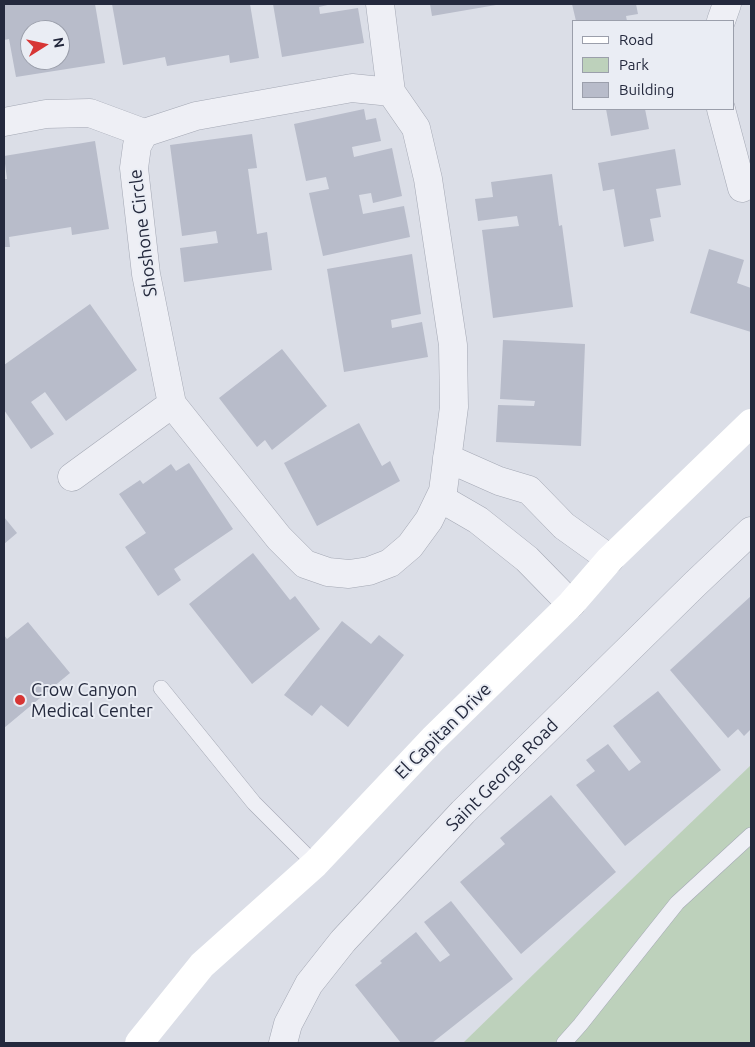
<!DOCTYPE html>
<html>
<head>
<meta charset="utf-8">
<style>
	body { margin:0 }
	#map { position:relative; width:755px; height:1047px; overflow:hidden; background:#dbdee7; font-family:Ubuntu,sans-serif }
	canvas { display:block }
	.frame { position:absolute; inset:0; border:5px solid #24293d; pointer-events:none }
	.legend { position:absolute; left:572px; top:20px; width:162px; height:90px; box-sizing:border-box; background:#eaedf4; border:1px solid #9b9fab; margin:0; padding:6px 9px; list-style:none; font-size:15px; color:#24293d }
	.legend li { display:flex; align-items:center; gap:10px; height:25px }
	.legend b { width:25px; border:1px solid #9b9fab }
	.north { position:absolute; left:20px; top:20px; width:50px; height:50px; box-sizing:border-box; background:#eaedf4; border:1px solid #9b9fab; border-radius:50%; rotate:80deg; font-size:14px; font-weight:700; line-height:20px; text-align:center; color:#24293d }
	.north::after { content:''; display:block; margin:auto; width:18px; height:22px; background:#d73534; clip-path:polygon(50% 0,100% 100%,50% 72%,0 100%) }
</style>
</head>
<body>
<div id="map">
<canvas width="755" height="1047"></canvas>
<div class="frame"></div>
<ul class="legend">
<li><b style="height:6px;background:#fff"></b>Road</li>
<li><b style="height:14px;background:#bdd1bb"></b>Park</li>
<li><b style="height:14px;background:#b8bcca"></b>Building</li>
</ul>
<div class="north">N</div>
</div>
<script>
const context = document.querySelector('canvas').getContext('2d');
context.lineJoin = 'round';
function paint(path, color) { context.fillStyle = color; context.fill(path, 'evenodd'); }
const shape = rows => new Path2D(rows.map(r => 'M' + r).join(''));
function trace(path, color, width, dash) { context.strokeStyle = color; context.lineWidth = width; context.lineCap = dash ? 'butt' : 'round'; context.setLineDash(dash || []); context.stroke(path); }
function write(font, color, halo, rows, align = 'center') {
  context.font = font + ' Ubuntu,sans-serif'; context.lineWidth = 4; context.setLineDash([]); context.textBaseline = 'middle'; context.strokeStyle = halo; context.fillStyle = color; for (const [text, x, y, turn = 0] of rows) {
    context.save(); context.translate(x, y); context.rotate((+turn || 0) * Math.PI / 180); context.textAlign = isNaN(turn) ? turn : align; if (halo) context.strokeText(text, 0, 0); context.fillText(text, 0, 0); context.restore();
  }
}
const green = shape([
	[751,765,751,1043,463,1043,581,928]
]);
const building = shape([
	[4,4,95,4,105,63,16,77,9,39,4,40],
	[30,30,60,30,60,60,30,60],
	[112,4,250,4,259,58,230,63,229,55,167,66,165,57,123,65],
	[273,4,332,4,319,7,320,14,358,8,364,43,282,57],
	[430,4,495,4,496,5,432,16],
	[572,4,636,4,638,14,626,16,627,21,576,21],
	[364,109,366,120,376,118,381,141,352,147,354,157,392,148,402,196,373,203,371,193,359,195,363,214,404,206,410,237,323,256,309,193,329,189,326,177,306,181,294,124],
	[606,109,645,109,649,129,611,136],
	[252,134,257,168,248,169,257,234,267,232,272,270,184,282,180,248,218,243,216,231,182,236,170,145],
	[95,141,109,229,72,235,71,227,9,237,10,247,4,247,4,179,7,179,4,156],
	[675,149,681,185,656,189,661,217,650,219,654,241,624,247,614,189,603,191,598,163],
	[552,174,559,226,562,225,573,307,493,318,482,230,519,226,517,216,478,221,475,199,493,197,491,182],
	[709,249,744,260,737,283,751,288,751,332,690,313],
	[412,254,421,314,391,320,392,328,422,322,428,357,344,372,327,269],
	[90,304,137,370,66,421,45,392,31,402,54,434,31,449,4,410,4,365],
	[503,340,585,344,581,446,496,442,498,405,534,406,535,401,500,399],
	[282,349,327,406,272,450,265,440,257,447,219,398],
	[359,423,382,466,390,461,400,481,317,526,284,463],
	[189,463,233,529,174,569,181,580,158,596,125,547,146,533,119,494,140,480,143,484,171,464,176,471],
	[4,517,17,533,4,544],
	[253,553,290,600,295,596,320,629,252,684,189,604],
	[751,596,751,729,744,736,738,729,728,738,670,670],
	[342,621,371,644,379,635,404,655,348,727,321,705,312,716,284,695],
	[28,622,70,673,4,728,4,635,7,639],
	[658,691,721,770,625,846,576,785,595,771,586,760,608,744,629,771,641,762,613,726],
	[551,795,616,872,521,954,460,882,505,844,500,838],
	[451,901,513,979,432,1043,401,1043,355,985,382,963,380,961,416,932,440,962,450,955,424,922]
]);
const lane = shape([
	[161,688,254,803,315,864],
	[564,1043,580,1025,677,903,751,835]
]);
const street = shape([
	[380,4,391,92],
	[721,21,727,4],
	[352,88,391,92,416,128,428,179,453,345,454,407,443,491,429,520,410,546,390,563,369,571,349,574,328,572,305,564,279,538,172,404,146,274,134,168,137,146,144,133,196,116,352,88],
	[721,109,742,188],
	[4,122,46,114,90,113,144,133],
	[447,458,499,481,529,490,564,526,610,559],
	[72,477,172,404],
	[440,498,478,520,527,559,571,604],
	[283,1043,288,1024,309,984,343,941,463,812,695,584,751,531]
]);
const secondary = shape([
	[139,1043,202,965,315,864,433,739,571,604,610,559,751,423]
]);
const markers = [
	[20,700,6,"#d73534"]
];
const streetNames = [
	["Shoshone Circle",143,233,-97],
	["El Capitan Drive",443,731,-45],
	["Saint George Road",502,775,-45]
];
const poiNames = [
	["Crow Canyon",31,690],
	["Medical Center",31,711]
];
paint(green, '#bdd1bb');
paint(building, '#b8bcca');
trace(lane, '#a4a8b4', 16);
trace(street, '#a4a8b4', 29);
trace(lane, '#eeeff5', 15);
trace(street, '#eeeff5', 28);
trace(secondary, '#fff', 28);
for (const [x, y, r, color] of markers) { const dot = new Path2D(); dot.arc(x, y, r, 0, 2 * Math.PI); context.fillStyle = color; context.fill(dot); trace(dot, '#eaedf4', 2); }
write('18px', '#24293d', '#eaedf4', streetNames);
write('18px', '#24293d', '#eaedf4', poiNames, 'left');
</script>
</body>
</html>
